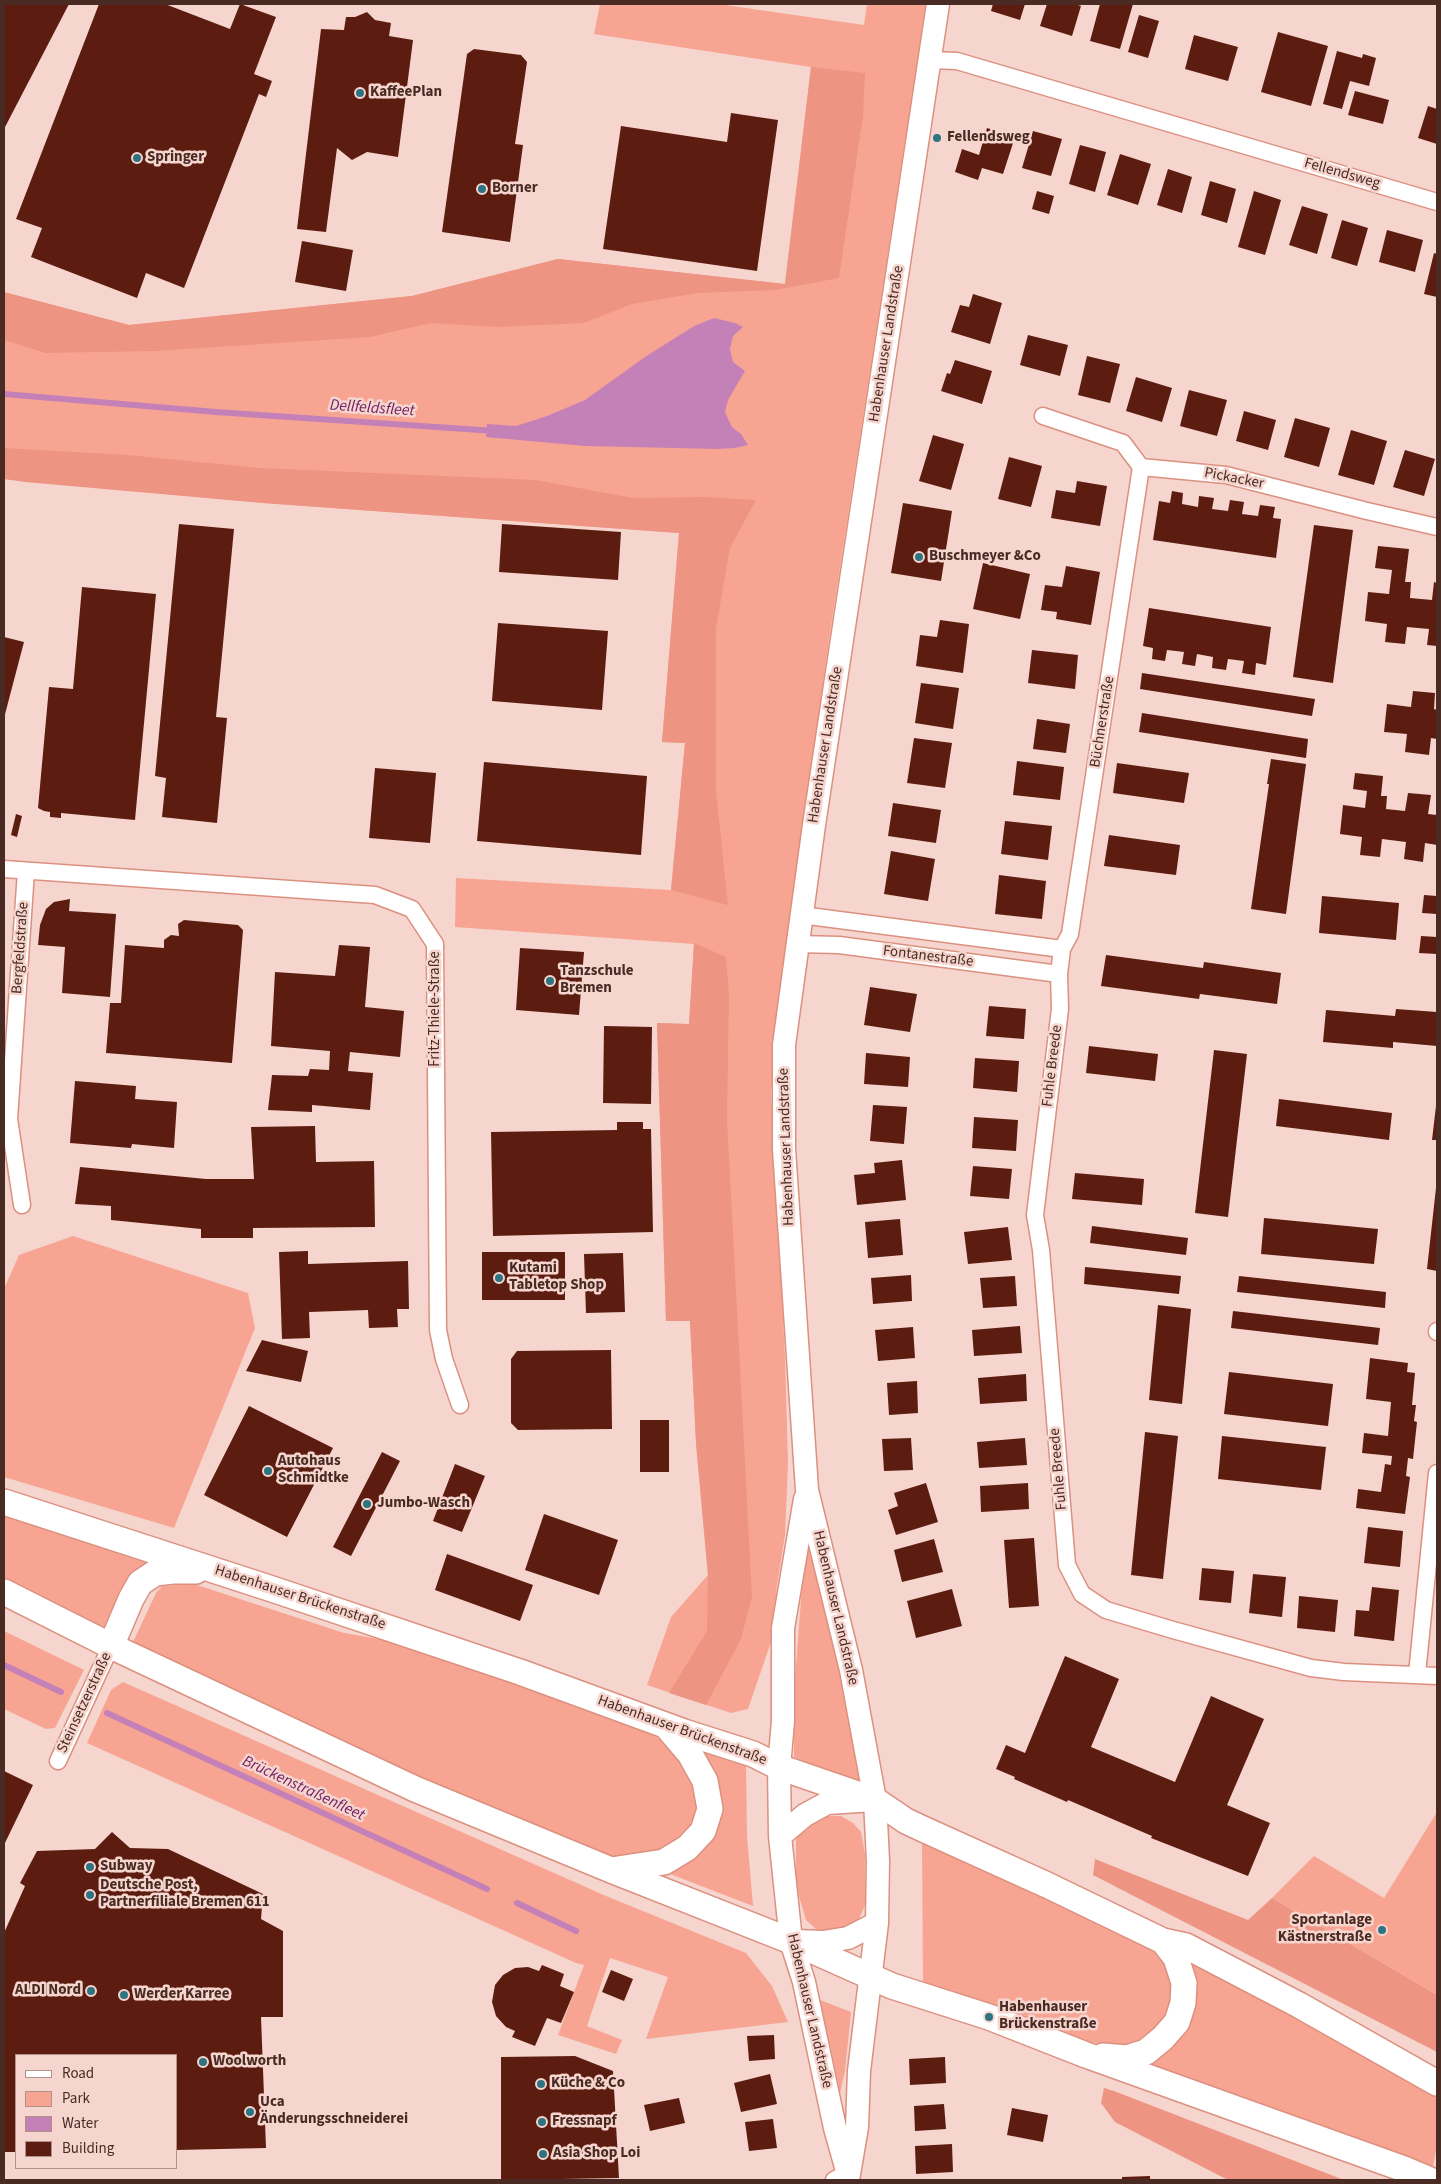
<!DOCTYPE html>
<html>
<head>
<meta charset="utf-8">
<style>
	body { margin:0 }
	#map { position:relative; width:1441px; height:2184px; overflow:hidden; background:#f6d5ce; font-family:"Source Sans 3",sans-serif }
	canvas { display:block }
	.frame { position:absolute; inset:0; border:5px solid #4a2b24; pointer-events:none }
	.legend { position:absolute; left:15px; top:2054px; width:162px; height:115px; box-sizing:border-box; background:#f6d5ce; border:1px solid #b1918a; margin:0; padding:6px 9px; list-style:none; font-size:15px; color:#4a2b24 }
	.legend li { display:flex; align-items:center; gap:10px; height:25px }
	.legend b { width:25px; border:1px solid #b1918a }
</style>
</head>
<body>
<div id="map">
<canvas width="1441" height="2184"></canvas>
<div class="frame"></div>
<ul class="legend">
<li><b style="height:6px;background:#fff"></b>Road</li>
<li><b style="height:14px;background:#f7a592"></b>Park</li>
<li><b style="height:14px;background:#c481b8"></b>Water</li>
<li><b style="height:14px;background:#5c1d10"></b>Building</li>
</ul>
</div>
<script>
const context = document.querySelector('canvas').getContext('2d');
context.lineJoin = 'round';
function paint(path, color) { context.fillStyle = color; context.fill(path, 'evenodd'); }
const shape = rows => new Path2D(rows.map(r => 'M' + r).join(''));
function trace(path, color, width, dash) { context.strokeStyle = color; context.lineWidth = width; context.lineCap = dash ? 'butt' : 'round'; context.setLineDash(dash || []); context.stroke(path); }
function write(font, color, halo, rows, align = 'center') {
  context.font = font + ' "Source Sans 3",sans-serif'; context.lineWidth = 5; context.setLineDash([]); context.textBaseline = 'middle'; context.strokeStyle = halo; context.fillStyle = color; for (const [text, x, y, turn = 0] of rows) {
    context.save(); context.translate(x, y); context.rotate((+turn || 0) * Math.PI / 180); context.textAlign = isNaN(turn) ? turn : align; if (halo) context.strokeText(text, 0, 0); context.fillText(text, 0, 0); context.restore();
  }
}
const green = shape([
	[600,4,718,4,864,25,867,4,926,4,830,633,777,1014,771,1094,785,1357,788,1463,785,1535,777,1585,771,1642,748,1709,731,1713,647,1685,671,1617,708,1575,696,1443,690,1321,666,1321,657,1023,689,1024,694,944,455,927,456,878,671,890,685,743,662,742,679,533,263,503,4,479,4,292,129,325,412,296,558,259,785,284,811,67,594,34],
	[73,1236,248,1293,255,1328,174,1528,4,1477,4,1289,19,1255],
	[4,1510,153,1559,106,1629,4,1579],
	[812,1545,855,1743,862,1785,794,1757,794,1693,805,1546],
	[194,1584,344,1633,420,1646,632,1721,664,1742,685,1769,696,1790,700,1812,691,1831,665,1849,644,1854,614,1857,593,1851,361,1751,222,1688,133,1642,156,1593,162,1586],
	[4,1631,84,1670,55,1728,46,1729,4,1709],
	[123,1682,606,1896,746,1953,772,1986,788,2022,646,2039,668,1977,610,1958,587,2026,622,2040,616,2054,558,2035,584,1965,576,1963,87,1743,111,1690],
	[701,1746,746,1765,747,1836,753,1906,670,1874,706,1846,721,1802,716,1773],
	[1437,1812,1437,1995,1272,1898,1314,1856,1384,1898],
	[822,1816,841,1816,853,1823,861,1832,865,1854,865,1905,858,1921,834,1933,817,1930,806,1920,796,1886,796,1838,808,1823],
	[922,1839,1152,1948,1166,1962,1173,1982,1172,2006,1162,2024,1149,2038,1123,2045,1089,2042,923,1985],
	[1190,1959,1332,2034,1437,2096,1437,2147,1432,2170,1146,2064],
	[820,2000,851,2012,845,2071,840,2093]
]);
const forest = shape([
	[811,67,865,73,863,116,839,278,775,290,698,293,632,304,584,323,498,327,431,323,370,337,156,351,45,353,4,340,4,292,129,325,412,296,558,259,785,284],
	[4,448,128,455,260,468,536,480,633,498,706,497,756,500,730,548,716,628,716,791,728,905,671,890,685,743,662,742,679,533,263,503,25,482,4,479],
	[694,943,726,957,729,995,727,1119,752,1597,741,1639,706,1705,669,1693,707,1631,708,1575,696,1443,690,1321,666,1321,657,1023,689,1024],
	[1095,1859,1248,1920,1272,1898,1437,1995,1437,2052,1093,1875],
	[1104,2088,1114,2091,1344,2180,1228,2180,1115,2122,1101,2103]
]);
const water = shape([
	[714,318,735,323,743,327,733,336,730,349,733,362,745,371,728,400,725,412,732,427,741,434,748,445,735,448,718,449,585,446,486,437,487,424,516,426,547,416,585,400,645,357,694,326]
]);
const stream = shape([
	[4,394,216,412,495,431],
	[4,1665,61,1692],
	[107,1713,487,1889],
	[517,1903,576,1931]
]);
const building = shape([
	[4,4,69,4,4,129],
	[99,4,165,4,230,29,240,4,276,17,254,74,272,81,266,97,259,94,184,288,146,273,137,298,31,257,42,228,16,219],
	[993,4,1025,4,1020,20,991,11],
	[1047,4,1075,4,1081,6,1072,36,1040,26],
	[1100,4,1133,4,1120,49,1090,41],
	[367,12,375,20,391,23,389,36,413,40,398,157,367,152,352,160,337,148,326,232,297,229,321,29,344,30,346,17,355,17],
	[1139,15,1159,21,1148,58,1128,52],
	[1278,32,1328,46,1311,106,1261,92],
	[1194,35,1238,47,1228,81,1185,69],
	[474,49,521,55,527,62,515,144,523,145,510,242,442,232,467,54],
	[1337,51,1362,58,1363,54,1376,58,1369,86,1350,81,1342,109,1323,104],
	[1355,91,1389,100,1383,124,1348,115],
	[1428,106,1437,109,1437,144,1418,138],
	[731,113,778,120,757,271,603,249,621,126,727,142],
	[987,128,1015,137,1003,174,982,168,978,180,955,172,962,149,979,155],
	[1033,131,1062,139,1051,176,1022,168],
	[1080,145,1106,152,1095,192,1069,184],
	[1120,154,1151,164,1138,205,1107,195],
	[1168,169,1192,177,1182,213,1157,205],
	[1210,181,1236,189,1227,223,1201,215],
	[1037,191,1054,196,1049,214,1032,209],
	[1254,191,1281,200,1265,255,1238,247],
	[1302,206,1328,214,1317,254,1289,245],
	[1342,220,1368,228,1357,266,1331,258],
	[1387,230,1423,240,1415,272,1379,262],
	[302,241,353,250,346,291,295,282],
	[1434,253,1437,254,1437,297,1424,294],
	[973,294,1002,303,990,344,951,332,960,305,969,307],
	[1028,335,1068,345,1060,376,1020,365],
	[1087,356,1120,364,1110,403,1078,395],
	[955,360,992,371,982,404,941,391,947,373,950,374],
	[1136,377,1172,388,1162,422,1126,411],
	[1189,390,1227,400,1217,436,1180,426],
	[1244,411,1276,420,1268,450,1236,441],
	[1295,418,1330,428,1319,467,1284,457],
	[1351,430,1387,441,1374,485,1338,475],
	[933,435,964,444,951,490,919,481],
	[1405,450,1435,459,1424,496,1393,487],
	[1009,457,1042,466,1031,507,998,499],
	[1077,481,1107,486,1100,526,1051,518,1056,490,1075,493],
	[1172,491,1183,493,1182,504,1198,507,1199,496,1214,498,1212,509,1228,511,1230,500,1244,502,1242,514,1258,516,1260,505,1275,507,1273,518,1281,519,1276,558,1153,540,1159,501,1170,503],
	[903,503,952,511,941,581,891,573],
	[179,524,234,529,216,717,227,718,217,823,162,817,166,778,155,776],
	[502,524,621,532,618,580,499,572],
	[1314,525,1353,530,1333,683,1293,677],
	[1378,546,1409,549,1405,582,1411,582,1410,598,1432,600,1434,582,1437,583,1437,646,1427,645,1429,629,1407,627,1405,644,1385,642,1387,624,1365,621,1368,592,1389,594,1392,570,1375,568],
	[983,563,1030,574,1020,619,973,609],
	[1066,566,1100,572,1091,625,1056,619,1057,612,1041,610,1045,585,1062,587],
	[82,587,156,594,135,820,61,813,61,818,50,817,50,812,44,811,38,808,49,687,73,689],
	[1149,608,1271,627,1266,665,1256,663,1255,675,1242,673,1244,661,1228,659,1226,670,1212,668,1213,657,1197,654,1195,666,1182,664,1184,652,1176,651,1167,650,1165,661,1152,659,1153,648,1143,646],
	[940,620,969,624,963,673,916,666,920,635,937,637],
	[498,623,608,631,602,710,492,701],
	[4,637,24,642,4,718],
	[1032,650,1078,655,1075,689,1028,683],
	[1142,673,1315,699,1312,716,1140,689],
	[921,683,959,688,953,729,915,723],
	[1413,691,1435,693,1434,709,1437,710,1437,739,1431,738,1429,755,1405,752,1407,734,1384,732,1387,704,1411,707],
	[1142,713,1308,739,1306,758,1139,732],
	[1037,719,1070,724,1066,753,1033,749],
	[914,738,952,743,945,788,907,783],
	[1271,759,1306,764,1286,914,1251,909,1269,784,1267,784],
	[1017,761,1064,767,1060,800,1013,795],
	[484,762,647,776,641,855,477,841],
	[1117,763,1189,773,1184,803,1113,793],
	[375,768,436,773,430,843,369,838],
	[1355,773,1383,776,1381,796,1387,796,1386,809,1405,811,1408,793,1431,795,1428,814,1437,815,1437,845,1425,843,1423,862,1404,859,1406,842,1382,839,1380,857,1360,855,1362,837,1340,834,1343,805,1365,808,1367,791,1353,789],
	[893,803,941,810,936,843,888,836],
	[16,814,22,816,17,837,11,835],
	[1005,821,1052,826,1048,860,1001,854],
	[1109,835,1180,845,1176,875,1104,866],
	[891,851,935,859,928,901,884,894],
	[999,875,1046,881,1042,919,995,914],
	[1424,895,1437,896,1437,914,1422,913],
	[1322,896,1399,903,1396,940,1319,933],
	[70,899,69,911,116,914,110,997,62,993,65,947,38,945,40,925,46,909,54,902],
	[184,920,238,925,243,930,232,1063,106,1053,110,1003,121,1003,125,945,164,948,164,940,171,935,179,936,178,924],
	[1421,936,1437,937,1437,954,1419,953],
	[339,945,370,947,365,1007,404,1011,400,1057,350,1052,348,1071,373,1073,370,1110,312,1105,312,1112,268,1110,272,1075,308,1076,310,1069,329,1070,330,1051,271,1046,275,972,335,976],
	[520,948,584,952,579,1015,516,1010],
	[1106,955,1203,968,1204,962,1281,973,1277,1004,1200,994,1199,999,1101,986],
	[870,987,917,994,910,1032,864,1025],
	[989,1006,1026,1009,1024,1039,986,1036],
	[1396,1009,1437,1012,1437,1046,1393,1042,1393,1048,1323,1042,1326,1010,1395,1016],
	[604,1026,652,1027,651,1104,603,1103],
	[1089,1046,1158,1054,1155,1081,1086,1073],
	[1214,1050,1247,1054,1228,1217,1195,1213],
	[866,1053,910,1057,908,1087,864,1084],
	[975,1058,1019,1061,1017,1092,973,1088],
	[75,1081,136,1086,135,1099,177,1102,174,1148,132,1144,131,1148,70,1143],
	[1279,1099,1392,1113,1389,1140,1276,1126],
	[873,1105,907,1107,904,1144,870,1141],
	[1436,1106,1437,1106,1437,1140,1432,1140],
	[974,1117,1018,1120,1016,1151,972,1148],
	[617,1122,643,1122,643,1129,651,1129,653,1232,493,1236,491,1132,617,1130],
	[315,1126,316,1162,374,1161,375,1227,253,1228,253,1238,201,1238,201,1229,111,1220,111,1206,75,1204,80,1167,206,1179,254,1179,251,1127],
	[902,1160,906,1200,857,1205,854,1175,875,1173,874,1163],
	[973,1166,1012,1169,1009,1199,970,1196],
	[1075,1173,1144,1179,1142,1205,1072,1199],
	[1436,1188,1437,1188,1437,1271,1427,1269],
	[1264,1218,1378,1229,1374,1264,1261,1254],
	[900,1219,903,1255,868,1258,865,1222],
	[1092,1226,1188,1238,1186,1255,1090,1243],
	[1008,1227,1012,1260,968,1264,964,1232],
	[308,1251,308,1264,408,1261,409,1309,397,1309,398,1327,369,1328,368,1310,309,1312,310,1338,282,1339,279,1252],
	[482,1252,565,1252,565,1300,482,1300],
	[623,1253,625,1312,586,1313,584,1254],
	[1085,1267,1181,1276,1179,1294,1084,1284],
	[911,1275,912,1301,873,1304,871,1278],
	[1015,1276,1017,1306,983,1308,980,1278],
	[1239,1276,1386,1292,1385,1308,1237,1292],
	[1158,1305,1191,1309,1182,1404,1149,1400],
	[1233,1311,1380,1328,1378,1345,1231,1328],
	[1020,1326,1022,1353,974,1356,972,1330],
	[913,1327,915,1358,878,1361,875,1330],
	[262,1340,308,1351,301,1382,246,1371],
	[611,1350,612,1429,518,1430,511,1423,511,1359,517,1351],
	[1370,1358,1408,1363,1407,1372,1415,1373,1412,1405,1416,1405,1414,1421,1417,1422,1413,1459,1408,1458,1406,1476,1410,1477,1405,1514,1356,1508,1358,1489,1381,1492,1385,1464,1391,1465,1392,1456,1362,1453,1364,1433,1388,1436,1391,1402,1366,1399],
	[1229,1372,1333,1384,1328,1426,1224,1414],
	[1026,1374,1027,1401,980,1404,978,1378],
	[917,1381,918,1413,889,1415,887,1383],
	[249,1406,333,1448,287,1537,204,1495],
	[640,1420,669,1420,669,1472,640,1472],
	[1145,1432,1178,1436,1163,1579,1131,1575],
	[1222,1436,1326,1447,1321,1490,1218,1479],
	[911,1438,913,1470,884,1471,882,1439],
	[1025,1438,1027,1465,979,1468,977,1442],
	[382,1452,400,1461,351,1556,333,1547],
	[455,1464,485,1476,462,1532,433,1521],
	[926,1483,938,1522,896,1535,888,1510,898,1506,894,1493],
	[1028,1483,1029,1509,981,1512,980,1486],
	[544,1514,618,1540,599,1595,525,1570],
	[1368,1527,1403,1531,1400,1567,1364,1563],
	[1034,1538,1039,1606,1009,1608,1004,1540],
	[934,1539,943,1572,902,1582,894,1550],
	[447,1554,533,1585,520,1621,435,1590],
	[1202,1568,1234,1571,1231,1603,1199,1600],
	[1253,1574,1286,1577,1282,1617,1249,1613],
	[1372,1587,1399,1590,1394,1641,1354,1636,1356,1610,1369,1611],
	[952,1589,962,1626,916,1638,907,1601],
	[1299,1596,1338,1600,1335,1632,1297,1628],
	[1065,1656,1119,1679,1091,1747,1175,1782,1211,1696,1264,1719,1227,1805,1270,1823,1248,1876,1151,1838,1152,1836,1068,1800,1067,1802,1014,1779,1015,1777,996,1769,1006,1745,1025,1753],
	[4,1771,33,1785,4,1845],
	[112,1832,130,1848,168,1849,263,1894,261,1919,283,1931,283,2017,261,2017,266,2148,176,2150,176,2055,16,2055,16,2152,4,2152,4,1933,25,1886,20,1883,37,1851,95,1849],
	[542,1965,564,1974,560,1986,574,1992,561,2023,547,2018,535,2046,512,2037,515,2031,506,2027,496,2016,492,2002,495,1985,503,1975,515,1968,528,1967,539,1971],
	[611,1970,633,1979,624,2001,602,1992],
	[774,2035,775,2059,749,2061,747,2036],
	[575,2056,613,2071,619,2178,501,2180,501,2057],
	[945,2057,946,2083,910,2085,909,2059],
	[770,2074,777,2104,741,2112,734,2083],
	[679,2098,685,2123,650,2131,644,2105],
	[944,2104,946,2129,915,2131,914,2106],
	[1012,2108,1048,2115,1043,2142,1007,2135],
	[773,2119,777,2148,749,2151,745,2122],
	[952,2144,953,2172,916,2174,915,2146],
	[1150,2176,1150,2180,1122,2180,1122,2177]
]);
const street = shape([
	[929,60,957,61,1437,202],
	[1043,416,1123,443,1141,467,1226,475,1367,511,1437,527],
	[1141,467,1070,934,1062,949,1059,974,1060,1009,1035,1215,1041,1250,1067,1565,1082,1594,1106,1610,1173,1630,1311,1668,1344,1672,1437,1676],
	[4,869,375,895,412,909,435,944,438,1330,444,1359,460,1405],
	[801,915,1062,949],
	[797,944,839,945,1059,974],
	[22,1205,9,1119,26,871],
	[1437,1331,1437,1332],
	[1417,1674,1437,1473],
	[58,1761,111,1646],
	[834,2180,848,2173]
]);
const secondary = shape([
	[805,1499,783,1628,783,1721,779,1767,780,1836,791,1941,804,1982,835,2128,846,2167],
	[780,1836,805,1815,827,1803,874,1800],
	[795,1941,823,1942,848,1938,877,1923],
	[848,2180,857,2127,859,2071,877,1923,878,1861,875,1800,851,1670,807,1490,784,1149,784,1045,814,825,938,4]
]);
const primary = shape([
	[4,1502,272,1589,520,1672,684,1732,753,1754,779,1767,875,1800,906,1821,923,1829,1047,1885,1163,1941,1186,1946,1299,2005,1437,2083],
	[4,1592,111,1646,415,1789,611,1870,791,1941,892,1986,989,2017,1086,2055,1404,2169,1430,2180],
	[111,1646,131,1599,140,1583,155,1573,173,1571,196,1571],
	[611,1870,664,1862,687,1848,703,1831,710,1809,705,1781,690,1754,667,1727],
	[1103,2056,1127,2058,1146,2052,1163,2038,1177,2022,1183,2003,1184,1983,1176,1958,1163,1941]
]);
const markers = [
	[360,93,5,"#2d7381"],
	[937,138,5,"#2d7381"],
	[137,158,5,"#2d7381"],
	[482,189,5,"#2d7381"],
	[919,557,5,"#2d7381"],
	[550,981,5,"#2d7381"],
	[499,1278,5,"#2d7381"],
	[268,1471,5,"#2d7381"],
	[367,1504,5,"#2d7381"],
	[90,1867,5,"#2d7381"],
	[90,1895,5,"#2d7381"],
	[1382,1930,5,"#2d7381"],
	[91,1991,5,"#2d7381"],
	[124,1995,5,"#2d7381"],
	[989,2017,5,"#2d7381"],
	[203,2062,5,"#2d7381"],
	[541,2084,5,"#2d7381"],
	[250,2112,5,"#2d7381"],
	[542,2122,5,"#2d7381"],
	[543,2154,5,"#2d7381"]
];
const poiNames = [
	["KaffeePlan",370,93],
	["Fellendsweg",947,138],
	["Springer",147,158],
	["Borner",492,189],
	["Buschmeyer &Co",929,557],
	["Tanzschule",560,972],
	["Bremen",560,989],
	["Kutami",509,1269],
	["Tabletop Shop",509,1286],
	["Autohaus",278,1462],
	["Schmidtke",278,1479],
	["Jumbo-Wasch",377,1504],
	["Subway",100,1867],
	["Deutsche Post,",100,1886],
	["Partnerfiliale Bremen 611",100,1903],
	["Sportanlage",1372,1921,"right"],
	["Kästnerstraße",1372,1938,"right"],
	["ALDI Nord",81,1991,"right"],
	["Werder Karree",134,1995],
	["Habenhauser",999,2008],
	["Brückenstraße",999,2025],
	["Woolworth",213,2062],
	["Küche & Co",551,2084],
	["Uca",260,2103],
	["Änderungsschneiderei",260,2120],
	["Fressnapf",552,2122],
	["Asia Shop Loi",553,2154]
];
const streetNames = [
	["Fellendsweg",1342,174,16],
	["Habenhauser Landstraße",887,344,-81],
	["Pickacker",1234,479,11],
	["Büchnerstraße",1103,722,-81],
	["Habenhauser Landstraße",826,745,-81],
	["Bergfeldstraße",21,948,-86],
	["Fontanestraße",928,957,7],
	["Fritz-Thiele-Straße",436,1009,-90],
	["Fuhle Breede",1053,1066,-83],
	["Habenhauser Landstraße",787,1147,-92],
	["Fuhle Breede",1059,1469,-95],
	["Habenhauser Brückenstraße",300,1598,18],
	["Habenhauser Landstraße",835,1608,77],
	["Steinsetzerstraße",85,1703,-65],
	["Habenhauser Brückenstraße",682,1731,20],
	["Habenhauser Landstraße",809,2011,77]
];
const waterNames = [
	["Dellfeldsfleet",372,409,4],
	["Brückenstraßenfleet",303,1789,25]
];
paint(green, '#f7a592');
paint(forest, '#ed9582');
paint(water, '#c481b8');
trace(stream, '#c481b8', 6);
paint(building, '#5c1d10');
trace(street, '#dc907f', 19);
trace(secondary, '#dc907f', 25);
trace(primary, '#dc907f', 28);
trace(street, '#fff', 16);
trace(secondary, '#fff', 22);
trace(primary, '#fff', 25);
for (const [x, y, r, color] of markers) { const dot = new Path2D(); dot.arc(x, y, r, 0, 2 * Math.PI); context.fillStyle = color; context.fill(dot); trace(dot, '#f6d5ce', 2); }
write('bold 15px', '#4a2b24', '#f6d5ce', poiNames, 'left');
write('15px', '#4a2b24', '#f6d5ce', streetNames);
write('italic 16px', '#6e1d64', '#f6d5ce', waterNames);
</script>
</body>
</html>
